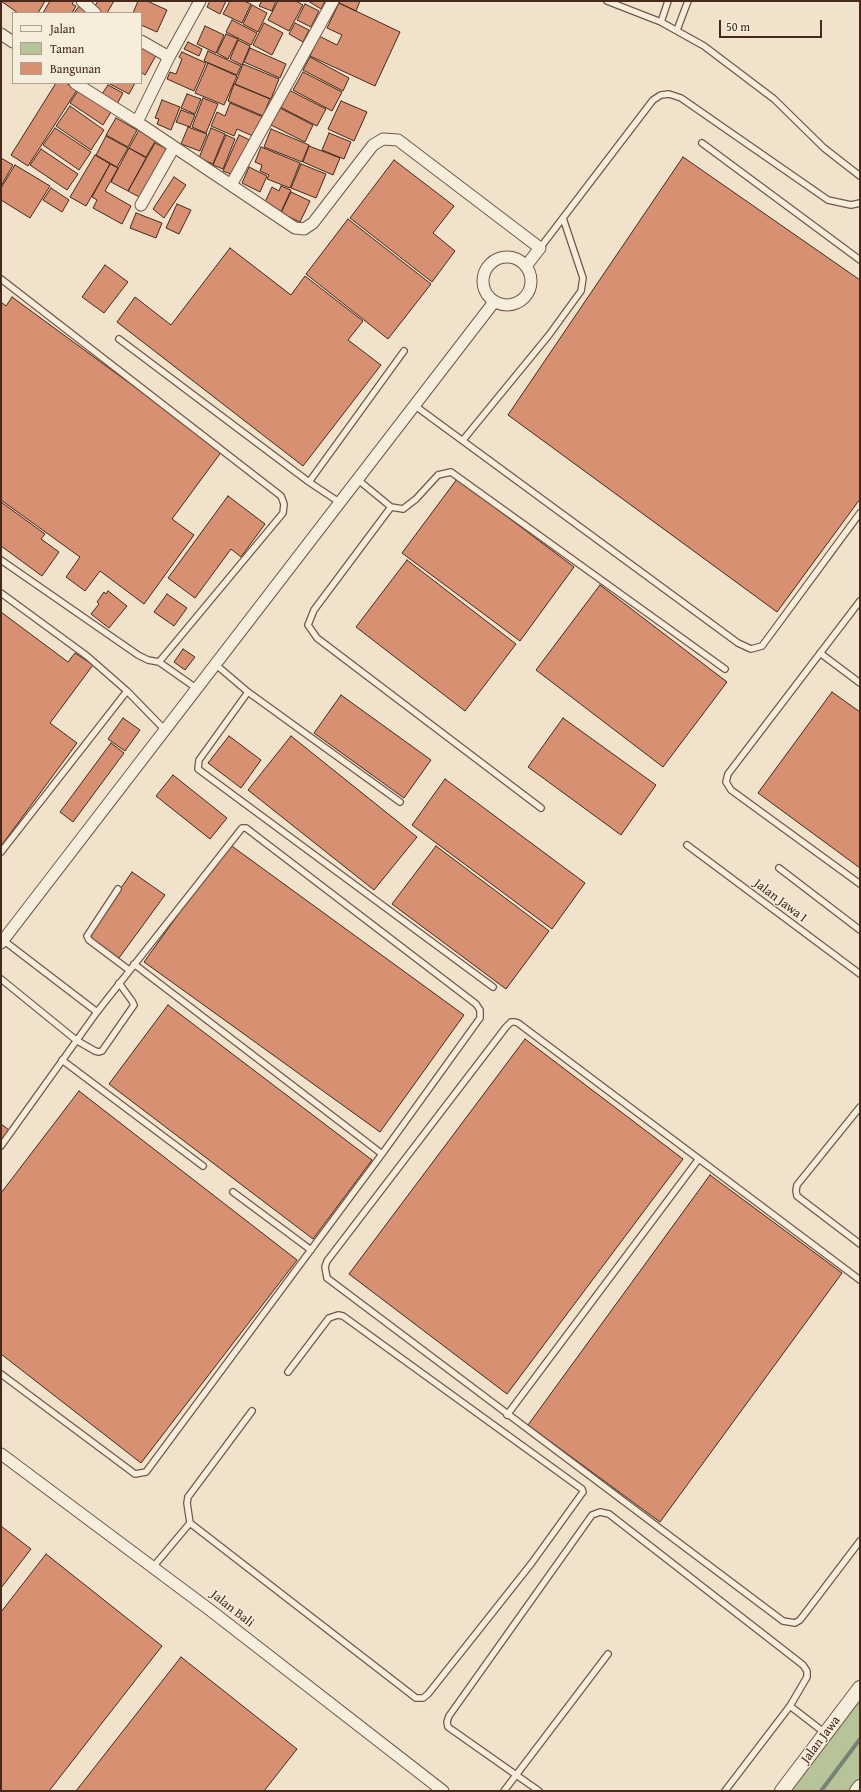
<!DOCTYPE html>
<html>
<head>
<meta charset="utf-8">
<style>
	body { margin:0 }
	#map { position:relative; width:861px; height:1792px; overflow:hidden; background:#f1e3cb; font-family:"Gentium Book Plus",serif }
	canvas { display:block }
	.frame { position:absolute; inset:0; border:2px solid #45291d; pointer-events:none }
	.legend { position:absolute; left:12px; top:12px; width:130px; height:72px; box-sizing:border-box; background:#f6eddd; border:1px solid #af9f90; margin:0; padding:5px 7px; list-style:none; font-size:12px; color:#45291d }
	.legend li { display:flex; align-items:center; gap:8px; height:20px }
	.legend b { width:20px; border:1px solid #af9f90 }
	.scale { position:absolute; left:719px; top:20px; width:103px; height:18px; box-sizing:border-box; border:2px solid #45291d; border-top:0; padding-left:5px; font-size:12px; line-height:14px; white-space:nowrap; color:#45291d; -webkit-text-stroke:3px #f6eddd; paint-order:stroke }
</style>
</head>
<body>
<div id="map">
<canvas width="861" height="1792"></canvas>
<div class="frame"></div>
<ul class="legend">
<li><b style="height:5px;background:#f6eddd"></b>Jalan</li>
<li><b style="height:11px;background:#b7c49a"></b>Taman</li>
<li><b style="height:11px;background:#d79071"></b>Bangunan</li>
</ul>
<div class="scale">50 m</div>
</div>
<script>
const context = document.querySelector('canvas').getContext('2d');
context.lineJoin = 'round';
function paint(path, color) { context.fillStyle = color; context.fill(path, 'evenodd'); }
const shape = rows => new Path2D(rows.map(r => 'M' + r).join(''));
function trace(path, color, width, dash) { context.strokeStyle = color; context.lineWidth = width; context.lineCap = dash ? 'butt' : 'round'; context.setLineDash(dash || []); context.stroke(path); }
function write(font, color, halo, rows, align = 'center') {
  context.font = font + ' "Gentium Book Plus",serif'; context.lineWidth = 3; context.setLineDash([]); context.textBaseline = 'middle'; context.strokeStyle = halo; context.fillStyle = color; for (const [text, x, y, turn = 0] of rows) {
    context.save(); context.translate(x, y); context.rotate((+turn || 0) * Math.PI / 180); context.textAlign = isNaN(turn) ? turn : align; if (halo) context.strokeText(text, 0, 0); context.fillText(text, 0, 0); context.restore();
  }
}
const green = shape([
	[860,1688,860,1787,857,1791,782,1791]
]);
const stream = shape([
	[821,1791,860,1739]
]);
const building = shape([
	[1,1,45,1,38,13,18,13,1,1],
	[50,1,74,1,72,4,76,6,72,13,43,13,50,1],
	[98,1,114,1,107,13,99,13,93,9,98,1],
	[138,1,147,1,167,10,157,32,141,25,141,13,133,13,138,1],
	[210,1,226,1,220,14,207,7,210,1],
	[230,1,244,1,251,4,242,23,223,14,230,1],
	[262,1,276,1,272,11,259,6,262,1],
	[278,1,296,1,303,5,289,31,268,20,278,1],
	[308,1,325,1,321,9,308,1],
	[340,1,360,1,356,11,339,3,340,1],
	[339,3,400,32,375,86,310,56,319,36,337,45,342,35,327,28,339,3],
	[305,4,319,11,311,27,297,20,305,4],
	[80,5,91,13,74,13,80,5],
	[252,5,267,13,258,32,243,24,252,5],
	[232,20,257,33,251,45,226,32,232,20],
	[264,23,283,33,272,55,253,45,264,23],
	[295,23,309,30,303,42,289,34,295,23],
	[205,26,224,35,216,53,197,44,205,26],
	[226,34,238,39,228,59,217,53,226,34],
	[238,40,250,46,242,65,230,59,238,40],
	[188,42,202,49,199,56,184,49,188,42],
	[144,44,158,52,145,75,141,72,141,50,144,44],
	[250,48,286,64,280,78,244,62,250,48],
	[208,51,241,66,237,75,204,61,208,51],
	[182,52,206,63,194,91,167,79,170,72,176,74,182,59,179,57,182,52],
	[310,57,349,78,343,91,303,70,310,57],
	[208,63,237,76,224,105,195,93,208,63],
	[243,64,279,79,271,99,235,84,243,64],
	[303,72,342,92,332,111,293,90,303,72],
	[56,83,66,83,77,90,28,166,11,155,56,83],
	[108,83,135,83,129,94,108,83],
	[234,84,270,99,263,116,228,101,234,84],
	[108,85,123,93,116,106,100,97,108,85],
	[289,90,326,109,317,126,280,107,289,90],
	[78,91,111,112,103,125,70,103,78,91],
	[187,94,201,99,195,114,181,108,187,94],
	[203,98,218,104,206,133,192,127,203,98],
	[162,100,180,107,171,130,157,124,159,119,155,118,162,100],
	[341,101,367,112,354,141,328,129,341,101],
	[230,103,263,117,255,137,237,129,234,136,211,126,217,112,225,116,230,103],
	[70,106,104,130,91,150,56,126,70,106],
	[280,108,313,125,305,142,271,125,280,108],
	[181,110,195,115,190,127,176,122,181,110],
	[116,118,137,130,128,147,106,135,116,118],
	[188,127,207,134,200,151,181,144,188,127],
	[55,128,91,152,79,170,43,145,55,128],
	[211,128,225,134,213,164,199,158,211,128],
	[271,129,309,145,302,162,264,147,271,129],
	[139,130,156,140,146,157,129,148,139,130],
	[329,133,351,142,344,159,322,150,329,133],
	[226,135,235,139,223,169,213,165,226,135],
	[239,135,252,141,236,176,223,171,239,135],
	[106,136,128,148,117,167,96,155,106,136],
	[155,143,169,150,143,199,128,191,155,143],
	[309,146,340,158,333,175,303,162,309,146],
	[261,147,300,163,290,188,267,179,269,175,260,171,262,165,255,162,261,147],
	[129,148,146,158,128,191,111,182,129,148],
	[41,149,78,174,67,190,30,165,41,149],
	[95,155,110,164,86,206,70,197,95,155],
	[683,157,860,280,860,499,777,612,508,415,683,157],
	[1,158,13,165,1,186,1,158],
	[394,160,454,206,433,233,455,251,432,282,350,218,394,160],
	[110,164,118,168,105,191,131,206,122,224,93,208,97,200,92,197,110,164],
	[301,164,326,174,316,198,291,188,301,164],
	[15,165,50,186,30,218,1,200,1,188,15,165],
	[249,167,267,176,260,192,242,183,249,167],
	[174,177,186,185,164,218,153,209,174,177],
	[281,186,291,190,281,212,264,204,272,187,279,191,281,186],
	[51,188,69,200,62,212,43,200,51,188],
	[291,192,310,201,300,222,281,213,291,192],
	[177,204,191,210,179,234,166,228,177,204],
	[136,213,162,223,156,238,130,228,136,213],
	[348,219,431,284,388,339,306,274,348,219],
	[230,248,291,295,305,276,363,321,348,340,381,365,303,466,117,322,135,297,171,325,230,248],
	[105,265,128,282,104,313,82,297,105,265],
	[12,297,222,451,172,519,194,535,144,604,100,571,85,591,66,577,80,557,1,500,1,302,6,306,12,297],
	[457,479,574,567,520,641,402,553,457,479],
	[228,496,265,524,241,557,231,549,195,598,168,578,228,496],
	[1,502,45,534,41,539,59,552,42,576,1,546,1,502],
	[407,560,516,644,465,711,356,627,407,560],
	[600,585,727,682,663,767,536,670,600,585],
	[108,591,127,606,109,628,91,614,99,604,97,602,104,592,106,594,108,591],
	[167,594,187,608,174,626,154,612,167,594],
	[1,612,68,662,75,653,93,665,50,723,77,743,1,846,1,612],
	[183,649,195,657,185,670,174,662,183,649],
	[832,692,860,712,860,868,758,793,832,692],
	[341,695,431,760,404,798,314,733,341,695],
	[123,718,140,730,125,751,108,739,123,718],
	[563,718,656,785,621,835,528,767,563,718],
	[229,736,261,760,241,788,208,763,229,736],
	[291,736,417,837,374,890,248,790,291,736],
	[111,743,124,753,73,822,60,812,111,743],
	[173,775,227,818,210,839,156,796,173,775],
	[445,779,585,883,552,929,412,825,445,779],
	[229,844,464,1015,380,1132,144,962,229,844],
	[436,846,549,931,506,989,392,904,436,846],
	[132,872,165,895,119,958,88,936,132,872],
	[168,1005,372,1160,313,1239,109,1084,168,1005],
	[525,1039,683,1159,507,1394,349,1274,525,1039],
	[79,1091,297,1260,141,1463,1,1354,1,1193,79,1091],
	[1,1124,9,1130,1,1140,1,1124],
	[710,1175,842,1273,660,1522,528,1425,710,1175],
	[1,1526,31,1549,1,1588,1,1526],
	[46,1554,162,1646,49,1791,1,1791,1,1612,46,1554],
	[181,1657,297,1749,264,1791,76,1791,181,1657]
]);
const service = shape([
	[607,1,661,22,704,46,774,99,824,148,860,176],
	[661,22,668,1],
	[677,30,688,1],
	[702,143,860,260],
	[540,248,653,100,661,95,669,94,681,98,828,200,851,205,860,203],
	[1,279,281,496,284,504,283,513,159,662],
	[119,339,309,482,339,502],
	[414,405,738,643,751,649,762,646,860,513],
	[463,440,549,335,581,291,583,278,563,218],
	[357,479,391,507,314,610,308,625,317,638,541,808],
	[309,482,404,351],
	[391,507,403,509,416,499,438,475,451,472,725,669],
	[1,560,138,655,148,660,159,662,196,688],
	[1,593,87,656,127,691,165,730],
	[860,601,728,774,726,782,731,790,860,884],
	[820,653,860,683],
	[215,664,248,692,400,802],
	[248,692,199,760,198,769,493,987],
	[687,845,860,974],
	[1,852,127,691],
	[779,868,860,930],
	[118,889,87,936,89,940,129,970],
	[3,940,97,1012],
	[134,964,382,1154],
	[1,979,76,1040,95,1051,99,1052,102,1051,134,1005,132,1001,119,983],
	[62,1060,203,1166],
	[860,1107,797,1185,796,1191,797,1196,860,1244],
	[1,1146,97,1012,242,828,246,828,476,1004,480,1010,480,1018,382,1154,146,1472,135,1474,1,1374],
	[233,1192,311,1250],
	[860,1280,518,1023,515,1022,511,1022,506,1027,327,1261,325,1267,327,1278,783,1621,795,1623,800,1620,860,1541],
	[252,1411,188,1497,187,1503,190,1523,416,1698,423,1698,428,1694,531,1564,583,1492,582,1489,343,1316,338,1315,329,1318,288,1372],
	[507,1415,698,1160],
	[153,1567,190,1523],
	[790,1706,825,1733],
	[504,1791,608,1654],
	[539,1791,448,1727,447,1722,449,1716,592,1515,600,1512,609,1514,803,1665,807,1671,807,1677,790,1706,725,1791]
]);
const minor = shape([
	[82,1,95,13],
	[1,34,13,42],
	[141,41,169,57],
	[75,83,137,122,295,228,304,229,313,223,373,145,383,139,398,140,540,248,526,266],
	[137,122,169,57,200,1],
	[231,185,333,1],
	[141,205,174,147],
	'483 281a24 24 0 1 1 48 0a24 24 0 1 1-48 0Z',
	[1,943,494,302],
	[1,1454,210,1610,443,1791]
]);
const tertiary = shape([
	[782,1791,860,1688],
	[857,1791,860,1787]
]);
const streetNames = [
	["Jalan Jawa I",780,901,37],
	["Jalan Bali",232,1609,38],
	["Jalan Jawa",821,1740,-53]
];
paint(green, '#b7c49a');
trace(stream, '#798276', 4);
paint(building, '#d79071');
trace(building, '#45291d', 1);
trace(service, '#705848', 8);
trace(minor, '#705848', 13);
trace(tertiary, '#705848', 16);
trace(service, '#f6eddd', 5.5);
trace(minor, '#f6eddd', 11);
trace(tertiary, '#f6eddd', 14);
write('13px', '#45291d', '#f6eddd', streetNames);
</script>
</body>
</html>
